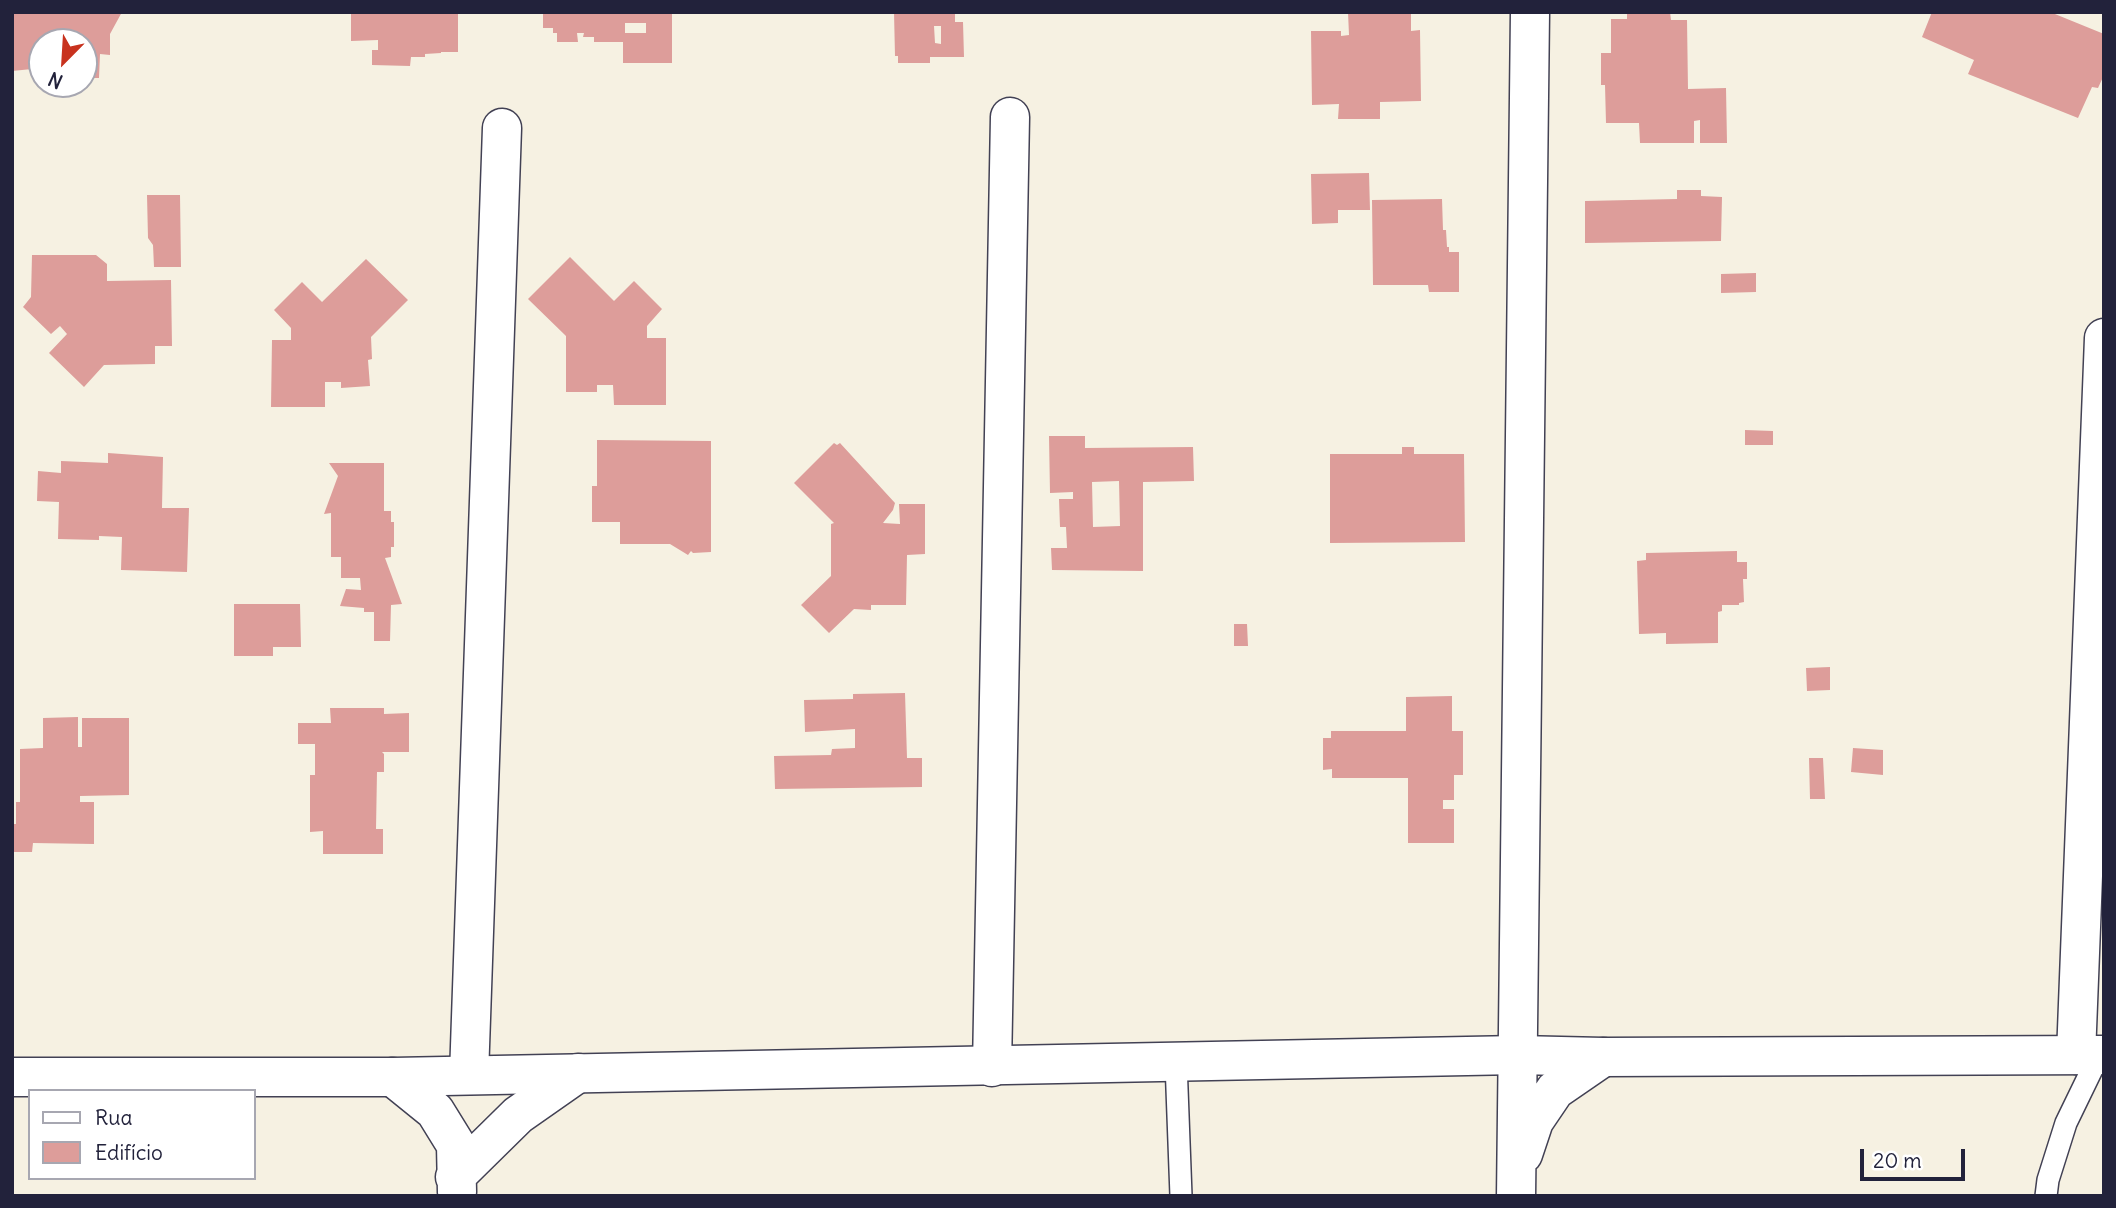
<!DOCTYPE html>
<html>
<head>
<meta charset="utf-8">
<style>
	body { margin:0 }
	#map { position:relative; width:2116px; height:1208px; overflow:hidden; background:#f6f1e2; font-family:Delius,sans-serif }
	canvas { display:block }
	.frame { position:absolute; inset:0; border:14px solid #22223b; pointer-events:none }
	.legend { position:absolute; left:28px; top:1089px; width:228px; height:91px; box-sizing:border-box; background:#fff; border:2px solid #a7a7b1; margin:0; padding:9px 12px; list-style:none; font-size:21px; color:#22223b }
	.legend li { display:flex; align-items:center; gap:14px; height:35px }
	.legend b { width:35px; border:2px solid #a7a7b1 }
	.north { position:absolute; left:28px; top:28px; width:70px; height:70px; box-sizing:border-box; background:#fff; border:2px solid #a7a7b1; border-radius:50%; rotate:204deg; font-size:19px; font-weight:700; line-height:28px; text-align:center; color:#22223b }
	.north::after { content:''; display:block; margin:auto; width:24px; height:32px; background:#c8321e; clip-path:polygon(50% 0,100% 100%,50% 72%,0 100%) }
	.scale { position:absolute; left:1860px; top:1149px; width:105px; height:32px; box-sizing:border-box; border:4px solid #22223b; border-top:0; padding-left:9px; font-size:21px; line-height:24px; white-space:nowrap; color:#22223b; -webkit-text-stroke:5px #fff; paint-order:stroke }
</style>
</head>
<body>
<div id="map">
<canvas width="2116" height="1208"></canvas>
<div class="frame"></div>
<ul class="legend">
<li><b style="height:9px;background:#fff"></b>Rua</li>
<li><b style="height:19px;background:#dd9d9a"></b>Edifício</li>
</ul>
<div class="north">N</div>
<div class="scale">20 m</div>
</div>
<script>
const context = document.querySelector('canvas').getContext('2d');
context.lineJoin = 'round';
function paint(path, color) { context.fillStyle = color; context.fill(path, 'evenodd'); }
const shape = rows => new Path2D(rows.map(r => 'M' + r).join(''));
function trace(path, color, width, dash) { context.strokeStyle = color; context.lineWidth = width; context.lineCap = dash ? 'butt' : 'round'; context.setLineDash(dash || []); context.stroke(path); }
const building = shape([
	[12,12,122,12,110,34,110,55,100,54,99,78,84,78,84,42,42,42,42,68,12,71],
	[351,12,458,12,458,52,441,52,441,53,425,54,425,57,411,57,410,66,372,65,372,50,378,50,378,40,351,41],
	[543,12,672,12,672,63,623,63,623,42,594,42,594,37,583,37,584,33,577,33,578,42,557,42,557,33,553,33,553,28,543,28],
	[625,23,646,23,646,33,625,33],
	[894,12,955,12,955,22,963,22,964,57,930,57,930,63,898,63,898,56,895,56],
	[934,26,941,26,941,44,935,43],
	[1348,12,1411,12,1411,31,1420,30,1421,101,1380,102,1380,119,1338,119,1339,104,1312,105,1311,31,1341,31,1341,36,1349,35],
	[1627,12,1670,12,1671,20,1687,20,1688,89,1726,88,1727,143,1700,143,1700,120,1694,121,1694,143,1640,143,1639,123,1606,123,1605,85,1601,85,1601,53,1611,53,1611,19,1627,19],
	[1932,12,2050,12,2104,34,2104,75,2098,88,2092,87,2078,118,1968,74,1974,60,1922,37],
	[1369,173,1370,210,1338,210,1338,223,1312,224,1311,174],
	[1677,190,1701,190,1701,196,1722,197,1721,241,1585,243,1585,201,1677,199],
	[147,195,180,195,181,267,154,267,153,245,148,238],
	[1442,199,1443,230,1446,230,1447,247,1449,247,1449,252,1459,252,1459,292,1429,292,1428,285,1373,285,1372,200],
	[32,255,96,255,107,264,107,281,171,280,172,346,155,346,155,364,104,365,84,387,49,353,67,334,60,326,51,334,23,307,31,297],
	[570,257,614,301,634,281,662,309,647,326,647,338,666,338,666,405,614,405,613,385,597,385,597,392,566,392,566,336,528,299],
	[366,259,408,300,371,337,372,359,368,360,370,386,341,388,341,382,325,382,325,407,271,407,272,340,291,340,291,328,274,310,302,282,322,302],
	[1756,273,1756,292,1721,293,1721,274],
	[1745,430,1773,431,1773,445,1745,445],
	[1049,436,1085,436,1085,448,1193,447,1194,481,1143,482,1143,571,1052,570,1051,548,1067,548,1066,527,1060,527,1059,499,1073,499,1073,492,1050,493],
	[1119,481,1120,526,1093,527,1092,482],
	[597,440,711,441,711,552,693,553,691,551,688,555,670,544,620,544,620,522,592,522,592,486,597,486],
	[834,443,837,445,840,443,895,503,893,510,883,523,900,524,899,504,925,504,925,554,907,555,906,605,871,605,871,610,854,609,829,633,801,605,831,576,831,524,834,523,794,483],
	[1402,447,1414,447,1414,454,1464,454,1465,542,1330,543,1330,454,1402,454],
	[108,453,163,457,162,508,189,508,187,572,121,570,122,537,99,536,99,540,58,539,59,502,37,501,38,471,61,473,61,461,108,463],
	[329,463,384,463,384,511,391,511,391,522,394,522,394,547,391,547,391,557,385,558,402,604,391,605,390,641,374,641,374,612,364,612,364,608,340,606,346,589,361,590,360,578,341,578,341,557,331,557,331,513,324,514,338,476],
	[1737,551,1737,562,1747,562,1747,579,1743,579,1744,602,1739,603,1739,605,1722,605,1722,611,1718,612,1718,643,1666,644,1666,633,1639,634,1637,561,1646,560,1646,553],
	[234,604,300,604,301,647,273,647,273,656,234,656],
	[1234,624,1247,624,1248,646,1234,646],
	[1830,667,1830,690,1807,691,1806,668],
	[905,693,907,758,922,758,922,787,775,789,774,756,831,755,832,749,855,748,855,729,805,732,804,700,853,699,853,694],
	[1452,696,1452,731,1463,731,1463,775,1454,775,1454,800,1443,800,1443,809,1454,809,1454,843,1408,843,1408,778,1332,778,1332,769,1323,770,1323,738,1331,738,1331,731,1406,731,1406,697],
	[330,708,384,708,384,714,409,713,409,752,382,752,384,754,384,772,377,772,376,829,383,829,383,854,323,854,323,831,310,832,310,775,315,775,315,744,298,744,298,723,331,723],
	[78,717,78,747,82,747,82,718,129,718,129,795,80,796,80,802,94,802,94,844,33,843,32,852,12,852,12,824,16,824,16,802,20,802,20,749,43,748,43,718],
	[1853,748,1883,750,1883,775,1851,772],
	[1809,758,1823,758,1825,799,1810,799]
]);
const lane = shape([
	[1176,1062,1181,1196],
	[2046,1196,2048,1180,2066,1123,2099,1055]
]);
const street = shape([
	[2076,1055,2104,338],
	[992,1067,1010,117],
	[469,1075,502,128],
	[393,1077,435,1111,456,1145,457,1192],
	[1523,1154,1534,1121,1555,1090,1603,1057],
	[455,1177,518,1115,578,1073],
	[1516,1196,1530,12]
]);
const secondary = shape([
	[12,1077,393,1077,1518,1055,1603,1057,2104,1055]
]);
paint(building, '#dd9d9a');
trace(lane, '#424154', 24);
trace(street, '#424154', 41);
trace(secondary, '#424154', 41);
trace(lane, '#fff', 21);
trace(street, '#fff', 38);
trace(secondary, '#fff', 38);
</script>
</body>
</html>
